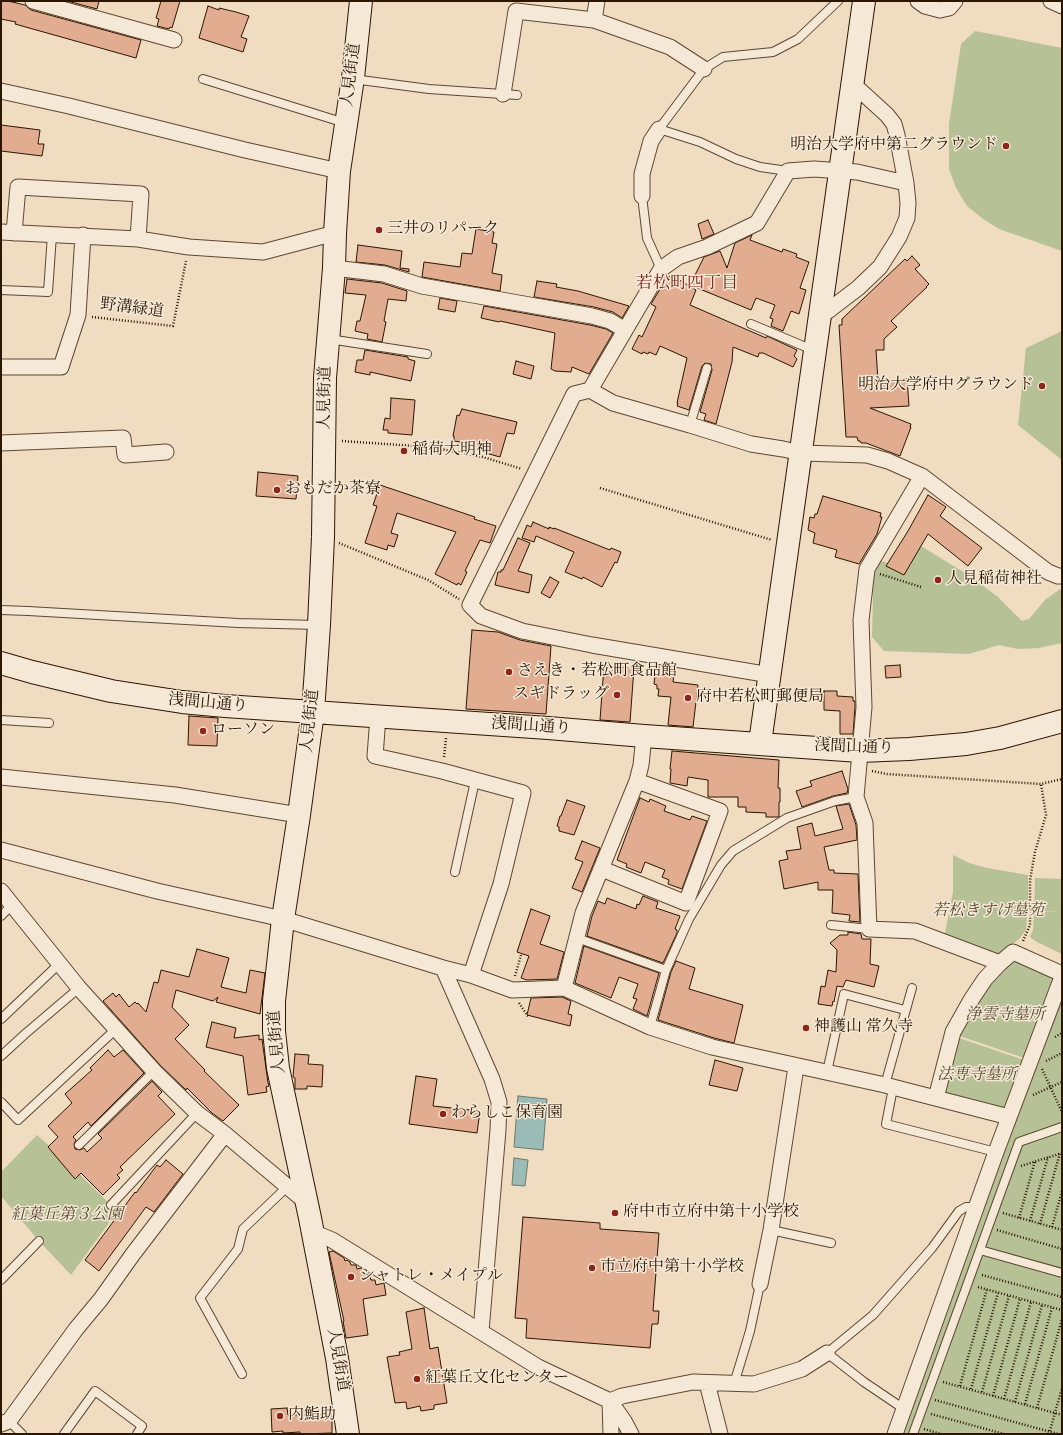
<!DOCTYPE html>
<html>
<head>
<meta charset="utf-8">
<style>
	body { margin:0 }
	#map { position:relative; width:1063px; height:1435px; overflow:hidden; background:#f0dcc1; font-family:"IM FELL English",serif }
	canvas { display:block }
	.frame { position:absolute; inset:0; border:2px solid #2c1600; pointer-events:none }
</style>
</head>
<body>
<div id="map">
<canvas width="1063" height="1435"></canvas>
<div class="frame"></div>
</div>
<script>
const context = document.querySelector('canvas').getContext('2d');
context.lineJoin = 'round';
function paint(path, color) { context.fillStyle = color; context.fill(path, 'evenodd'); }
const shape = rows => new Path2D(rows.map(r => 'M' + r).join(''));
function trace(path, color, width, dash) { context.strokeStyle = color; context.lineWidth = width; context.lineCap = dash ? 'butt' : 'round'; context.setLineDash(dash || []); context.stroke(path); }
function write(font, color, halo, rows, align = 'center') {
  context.font = font + ' "IM FELL English","Noto Serif JP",serif'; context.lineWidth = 3; context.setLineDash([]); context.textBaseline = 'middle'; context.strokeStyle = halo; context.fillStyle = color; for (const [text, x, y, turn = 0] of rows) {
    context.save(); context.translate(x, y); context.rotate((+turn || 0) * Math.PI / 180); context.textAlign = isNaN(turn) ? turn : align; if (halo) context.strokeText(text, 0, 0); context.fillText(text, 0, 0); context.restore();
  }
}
const green = shape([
	[975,31,1062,48,1062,251,999,229,983,219,967,206,956,188,949,169,949,124,961,44],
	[1062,331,1062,460,1018,425,1026,348],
	[921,546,970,576,998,597,1022,621,1029,619,1045,600,1060,589,1062,593,1062,643,1039,648,1018,649,999,645,969,654,884,651,872,637,873,595,871,582,880,560,902,569],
	[953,855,969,863,987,868,1028,875,1028,904,1026,930,1019,939,998,955,944,938,953,892],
	[1035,878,1062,879,1062,911,1034,911],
	[1062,911,1062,954,1035,941,1030,937,1033,930,1034,912],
	[1011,956,1055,978,1024,1058,957,1035,975,1001],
	[1062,992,1062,1434,901,1434],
	[956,1037,1024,1060,1006,1111,940,1097],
	[37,1135,62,1157,114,1208,117,1212,71,1275,39,1241,1,1196,1,1172]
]);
const water = shape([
	[518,1096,547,1099,543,1150,514,1147,518,1096],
	[514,1158,528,1160,525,1186,512,1185,514,1158]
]);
const building = shape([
	[1,1,8,1,25,5,31,10,141,40,136,58,15,24,16,22,1,19,1,1],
	[67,1,99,1,97,9,67,1],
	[161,1,180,1,172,28,170,27,169,29,157,26,159,19,156,18,161,1],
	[208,6,219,10,219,8,236,12,249,16,241,37,247,39,243,52,199,38,208,6],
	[1,125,40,130,38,144,44,144,42,156,1,151,1,125],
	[708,220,714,234,702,239,698,224,708,220],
	[476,229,494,232,492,243,497,244,492,273,502,275,500,291,422,277,424,262,460,267,462,253,472,254,476,229],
	[752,235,750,240,782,252,783,249,797,254,796,257,809,262,800,288,806,290,799,314,791,311,783,331,771,326,773,319,770,318,775,305,756,298,751,310,690,285,704,257,720,251,727,268,735,243,752,235],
	[358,245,402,251,400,268,409,269,409,272,385,265,356,262,358,245],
	[912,256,920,265,915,269,929,284,926,287,927,287,891,321,897,327,884,339,884,350,876,350,878,381,907,379,909,406,870,408,911,424,910,427,911,427,900,456,866,443,861,443,860,441,858,441,857,437,846,437,839,325,842,325,842,319,905,259,907,261,912,256],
	[671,275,696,290,690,305,766,338,767,336,797,350,794,356,797,359,793,367,763,353,759,353,758,357,733,347,732,362,716,424,704,420,706,414,700,412,712,370,711,364,705,363,702,366,689,410,677,406,678,403,677,403,687,358,660,346,656,355,649,352,648,354,643,352,642,354,632,349,639,335,642,337,656,307,651,304,668,276,670,277,671,275],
	[347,279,382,283,407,291,406,301,388,299,384,321,386,322,382,342,367,339,368,334,355,331,357,321,360,321,366,295,345,293,347,279],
	[537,281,557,284,556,287,578,291,629,306,622,318,613,312,594,307,534,297,537,281],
	[440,298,457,301,455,312,438,309,440,298],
	[484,306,590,325,606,329,613,333,589,374,572,367,571,372,555,371,551,369,555,333,500,321,499,322,481,318,484,306],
	[365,350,408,357,408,359,415,361,411,381,370,372,370,375,355,372,357,360,363,360,365,350],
	[516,361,534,366,531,379,513,374,516,361],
	[391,398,415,400,412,435,388,433,388,430,383,430,385,418,390,419,391,398],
	[462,409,517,422,514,434,507,433,500,457,482,452,484,446,454,441,454,436,453,436,457,415,459,416,462,409],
	[258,472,298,476,296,499,256,496,258,472],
	[380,485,475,517,474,519,496,526,490,543,480,540,465,571,467,572,461,585,458,583,457,585,435,574,456,532,397,513,391,533,398,535,394,547,388,545,387,550,365,543,377,506,373,505,380,485],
	[928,495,946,507,940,516,982,548,968,566,928,534,904,575,886,566,908,531,928,495],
	[823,496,881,513,880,517,882,517,877,534,859,564,835,557,837,550,813,543,815,533,808,530,810,517,814,518,815,514,817,514,823,496],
	[533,522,549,529,549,527,554,529,554,528,610,550,611,548,621,552,617,563,615,562,602,587,583,577,582,579,565,572,574,552,536,536,534,542,522,538,527,525,531,527,533,522],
	[518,538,530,543,518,571,532,575,529,593,495,585,498,572,501,572,501,570,503,570,518,538],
	[550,577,559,582,550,598,541,593,550,577],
	[472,630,498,632,520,640,551,646,546,714,466,709,472,630],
	[900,665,901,677,886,678,885,666,900,665],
	[604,666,634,668,630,722,600,720,604,666],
	[656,667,675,668,673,682,698,685,693,727,668,725,671,697,658,696,659,689,657,689,657,685,654,684,656,667],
	[824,691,837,691,837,696,853,697,853,701,855,701,855,707,853,734,840,734,840,711,824,710,824,691],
	[189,716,218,718,217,746,188,745,189,716],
	[672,751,779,760,778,788,780,788,780,802,779,802,779,817,766,817,766,813,746,812,746,807,738,807,738,797,708,797,708,780,688,777,687,786,670,783,671,769,670,769,672,751],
	[842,771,848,789,847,793,833,796,802,807,796,791,812,786,810,781,842,771],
	[640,798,649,802,650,799,666,806,664,811,690,820,692,816,707,821,682,889,668,884,669,880,662,877,665,870,645,862,641,873,626,867,627,864,617,860,640,798],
	[567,800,585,806,574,835,559,831,559,827,557,826,560,816,561,816,567,800],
	[849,804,856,825,857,840,824,847,829,870,834,870,834,873,858,874,860,922,849,921,850,915,832,913,833,890,818,890,818,882,784,889,779,861,788,859,786,851,801,849,797,827,812,823,815,836,843,829,836,806,849,804],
	[582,841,600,848,582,892,572,888,583,862,575,859,582,841],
	[643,896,658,902,656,908,680,916,675,929,677,930,677,933,663,963,587,936,592,916,598,901,605,904,607,898,636,909,637,904,639,905,643,896],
	[531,909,550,916,540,944,564,952,557,979,527,980,521,978,529,956,517,952,531,909],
	[848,932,861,934,862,939,871,939,870,964,879,966,874,987,846,980,843,987,837,986,834,1002,833,1001,832,1006,818,1004,821,986,825,987,828,970,836,972,837,950,830,943,840,935,848,935,848,932],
	[584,946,659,973,647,1016,633,1009,637,999,633,998,638,984,619,977,611,998,575,983,584,946],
	[197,949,229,958,221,987,246,993,250,970,265,973,260,1014,216,1002,218,997,213,1001,176,990,172,1007,189,1025,175,1039,205,1070,204,1071,239,1105,223,1121,212,1113,187,1088,186,1090,160,1065,103,1001,113,993,116,997,119,994,129,1007,135,1002,137,1004,138,1003,146,1012,154,982,158,983,161,970,189,977,197,949],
	[676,961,695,968,689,989,743,1005,734,1043,714,1038,658,1020,671,972,676,961],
	[562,997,571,1001,568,1014,572,1015,570,1026,527,1015,531,998,562,997],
	[212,1022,236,1028,234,1038,259,1035,259,1040,262,1039,268,1083,269,1086,266,1087,267,1092,248,1095,243,1056,206,1047,212,1022],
	[108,1050,114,1057,123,1050,144,1073,91,1126,88,1122,73,1137,76,1140,74,1144,75,1149,80,1150,84,1148,87,1152,102,1138,98,1134,152,1081,162,1092,158,1096,175,1114,120,1167,123,1170,117,1175,120,1178,103,1195,81,1173,75,1179,48,1147,58,1137,48,1126,72,1103,65,1094,92,1070,90,1068,108,1050],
	[295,1054,309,1055,308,1064,323,1065,322,1087,307,1086,307,1089,295,1089,295,1078,293,1077,295,1054],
	[715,1060,743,1068,737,1091,709,1085,715,1060],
	[416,1076,437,1079,433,1106,480,1111,477,1133,409,1124,416,1076],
	[166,1160,183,1174,154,1212,146,1207,99,1271,85,1260,135,1192,136,1193,157,1165,160,1167,166,1160],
	[523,1217,600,1223,600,1229,659,1233,653,1311,659,1311,658,1324,652,1324,650,1348,526,1338,527,1319,515,1318,523,1217],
	[333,1251,344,1258,345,1261,347,1260,350,1262,351,1265,356,1265,357,1269,361,1268,364,1270,365,1275,369,1274,371,1280,375,1280,376,1285,384,1283,386,1295,363,1299,368,1335,346,1338,343,1321,344,1321,329,1252,333,1251],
	[424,1308,430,1349,438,1347,447,1403,434,1405,434,1409,421,1411,420,1406,407,1409,406,1402,395,1403,387,1357,400,1355,399,1352,412,1349,406,1312,424,1308],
	[287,1408,288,1415,332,1414,332,1433,300,1434,300,1432,283,1433,283,1431,272,1432,271,1409,287,1408]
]);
const path = shape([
	[92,317,173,326,186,261],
	[342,441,430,447,483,457,522,469],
	[600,488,772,540],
	[339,543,428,580,459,599],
	[880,574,921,587],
	[444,757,446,738],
	[872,771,887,774,1041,784,1062,779],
	[1023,941,1030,925,1030,880,1035,852,1046,815,1041,784],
	[515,976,521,955],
	[519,1003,529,1018],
	[1055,1037,1062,1033],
	[1046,1061,1062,1053],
	[1042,1069,1062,1112],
	[1033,1095,1062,1082],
	[1021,1166,1062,1153],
	[1003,1213,1062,1230],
	[1019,1218,1035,1161],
	[1030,1221,1048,1157],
	[1040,1224,1060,1153],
	[1052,1227,1062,1191],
	[997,1230,1062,1249],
	[982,1275,1062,1297],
	[978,1287,1062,1310],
	[943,1382,1062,1415],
	[960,1386,987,1289],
	[971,1389,998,1293],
	[982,1392,1009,1296],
	[993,1396,1020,1299],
	[1004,1399,1031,1302],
	[935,1400,1058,1434],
	[1015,1402,1042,1305],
	[1025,1404,1052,1308],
	[1037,1408,1062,1319],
	[931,1414,1004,1434],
	[924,1429,941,1434],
	[1049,1434,1062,1388]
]);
const lane = shape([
	[203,79,345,123],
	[353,79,429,89,517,95],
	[788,171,760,167,736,159,700,142,659,129,704,69,723,57,773,52,798,39,838,1],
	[642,196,647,238,661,269],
	[1,290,48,292,52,235],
	[751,324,813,350],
	[329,339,427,354],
	[690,425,707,368],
	[1,610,28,611,238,623,318,625],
	[1,720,49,723],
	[455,872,475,781],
	[1,916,12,905],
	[831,925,869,929],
	[577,938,666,970],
	[1,1019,59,964],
	[650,1027,666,970,689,919,721,865,733,851,787,818,835,801,856,797],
	[1,1056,25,1034,79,988],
	[827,1072,844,994,905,1010],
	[885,1085,912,988],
	[893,1088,886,1124,996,1152],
	[1,1102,18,1120,116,1029],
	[79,1145,154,1071],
	[111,1205,197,1113],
	[771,1230,831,1243],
	[980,1250,1062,1273],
	[1,1280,39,1241],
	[242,1374,200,1298,238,1249,243,1229,287,1187],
	[734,1384,750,1331,760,1284],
	[904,1409,864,1382,827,1353,873,1315,932,1248,959,1211,966,1207,977,1207],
	[9,1421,22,1434],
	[64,1434,95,1391,142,1426,137,1434],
	[913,1434,1019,1142,1062,1127]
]);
const street = shape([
	[33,1,174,40],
	[918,1,925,6,940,10,949,8,955,1],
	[1051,1,1062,6],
	[594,20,597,1],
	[1,91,69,106,245,150,339,171],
	[503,94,516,11,594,20,670,47,704,69],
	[642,196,642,174,651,141,659,129],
	[1,232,138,239,189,247,263,252,335,233],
	[14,233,18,187,141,194,138,239],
	[334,268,384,274,422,286,592,316,610,321,625,330],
	[820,317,858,288,880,267,899,237,907,218,908,203,906,183,897,135,894,124,887,115,853,84],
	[1,367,61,367,78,315,83,235],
	[590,390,613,403,690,425,751,444,783,449,801,453,867,455,888,461,922,476,1048,572,1058,576,1062,576],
	[1,443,123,438,125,455,166,452],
	[922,476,867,569,861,620,864,707,856,797,865,823,869,929,915,931,1000,963],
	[770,675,592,645,522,631,481,616,470,605,574,394,590,390,661,269,678,257,707,247,757,223,788,171,814,169,857,172,906,183],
	[378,717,375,756,442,771,523,793,501,884,471,975],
	[1,777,175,795,299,815],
	[1,850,157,891,283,919,443,968,471,975,512,990,564,988,650,1027,712,1047,885,1085,1009,1117],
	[602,869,686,903,720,811,637,781],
	[1,891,79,988,154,1071,197,1113,225,1134,307,1203],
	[443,968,492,1079,499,1102,498,1130,481,1331],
	[564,988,583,913,637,781,641,765,644,736],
	[936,1098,953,1032,971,1000,985,979,1000,963,1013,952,1062,974],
	[313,1232,332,1240,538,1367,610,1401,624,1421,631,1434],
	[760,1284,771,1230,796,1067],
	[707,1383,720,1434],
	[610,1401,622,1396,693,1382,754,1384,802,1369,827,1353],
	[610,1401,611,1434],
	[1,1424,9,1421,76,1329,101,1299,133,1254,225,1134],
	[895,1434,996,1152,1062,977]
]);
const secondary = shape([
	[1,663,32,672,111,691,182,702,225,706,548,728,644,736,860,751,909,749,966,744,1000,738,1062,721],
	[760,743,864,1],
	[348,1434,337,1358,310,1218,278,1068,274,1031,274,1001,283,919,299,815,313,712,319,625,323,537,325,378,334,268,335,233,339,171,353,78,361,1]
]);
const markers = [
	[1006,146,4,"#8f2418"],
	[379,230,4,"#8f2418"],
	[1042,386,4,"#8f2418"],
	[404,451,4,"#8f2418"],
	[277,490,4,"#8f2418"],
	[938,580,4,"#8f2418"],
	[509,672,4,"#8f2418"],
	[617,695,4,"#8f2418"],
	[688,698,4,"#8f2418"],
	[203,731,4,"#8f2418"],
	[806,1028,4,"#8f2418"],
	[443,1114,4,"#8f2418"],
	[615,1213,4,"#8f2418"],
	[592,1268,4,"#8f2418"],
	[351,1277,4,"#8f2418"],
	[417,1379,4,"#8f2418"],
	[280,1416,4,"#8f2418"]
];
const streetNames = [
	["人見街道",352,75,-83],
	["野溝緑道",132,309,7],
	["人見街道",326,398,-89],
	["浅間山通り",208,704,5],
	["人見街道",311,721,-84],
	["浅間山通り",531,727,4],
	["浅間山通り",854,748,2],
	["人見街道",278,1042,-95],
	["人見街道",337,1360,80]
];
const poiNames = [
	["明治大学府中第二グラウンド",998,146,"right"],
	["三井のリパーク",387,230],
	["明治大学府中グラウンド",1034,386,"right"],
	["稲荷大明神",412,451],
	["おもだか茶寮",285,490],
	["人見稲荷神社",946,580],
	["さえき・若松町食品館",517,672],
	["スギドラッグ",609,695,"right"],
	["府中若松町郵便局",696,698],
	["ローソン",211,731],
	["神護山 常久寺",814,1028],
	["わらしこ保育園",451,1114],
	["府中市立府中第十小学校",623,1213],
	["市立府中第十小学校",600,1268],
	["シャトレ・メイプル",359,1277],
	["紅葉丘文化センター",425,1379],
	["内鮨助",288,1416]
];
const parkNames = [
	["若松きすげ墓苑",988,912],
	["浄雲寺墓所",1005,1016],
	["法専寺墓所",977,1076],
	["紅葉丘第３公園",67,1216]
];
const neighbourhoodNames = [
	["若松町四丁目",687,285]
];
paint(green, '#b6c196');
paint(water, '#9abbb6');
trace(water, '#6e796d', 1);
paint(building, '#e1ac90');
trace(building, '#2c1600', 1);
trace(lane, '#5d4830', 10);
trace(street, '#5d4830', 17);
trace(secondary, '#2c1600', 24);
trace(path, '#2c1600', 2.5, [1, 2]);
trace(lane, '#f5e8d7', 8);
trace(street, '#f5e8d7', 15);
trace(secondary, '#f5e8d7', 22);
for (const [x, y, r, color] of markers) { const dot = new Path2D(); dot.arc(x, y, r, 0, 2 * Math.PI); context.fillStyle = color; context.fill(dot); trace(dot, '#f5e8d7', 1.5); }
write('16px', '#2c1600', '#f5e8d7', streetNames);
write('16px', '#2c1600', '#f5e8d7', poiNames, 'left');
write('italic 16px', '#55492d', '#f5e8d7', parkNames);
write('17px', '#7a1f14', '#f5e8d7', neighbourhoodNames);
</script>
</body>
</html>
